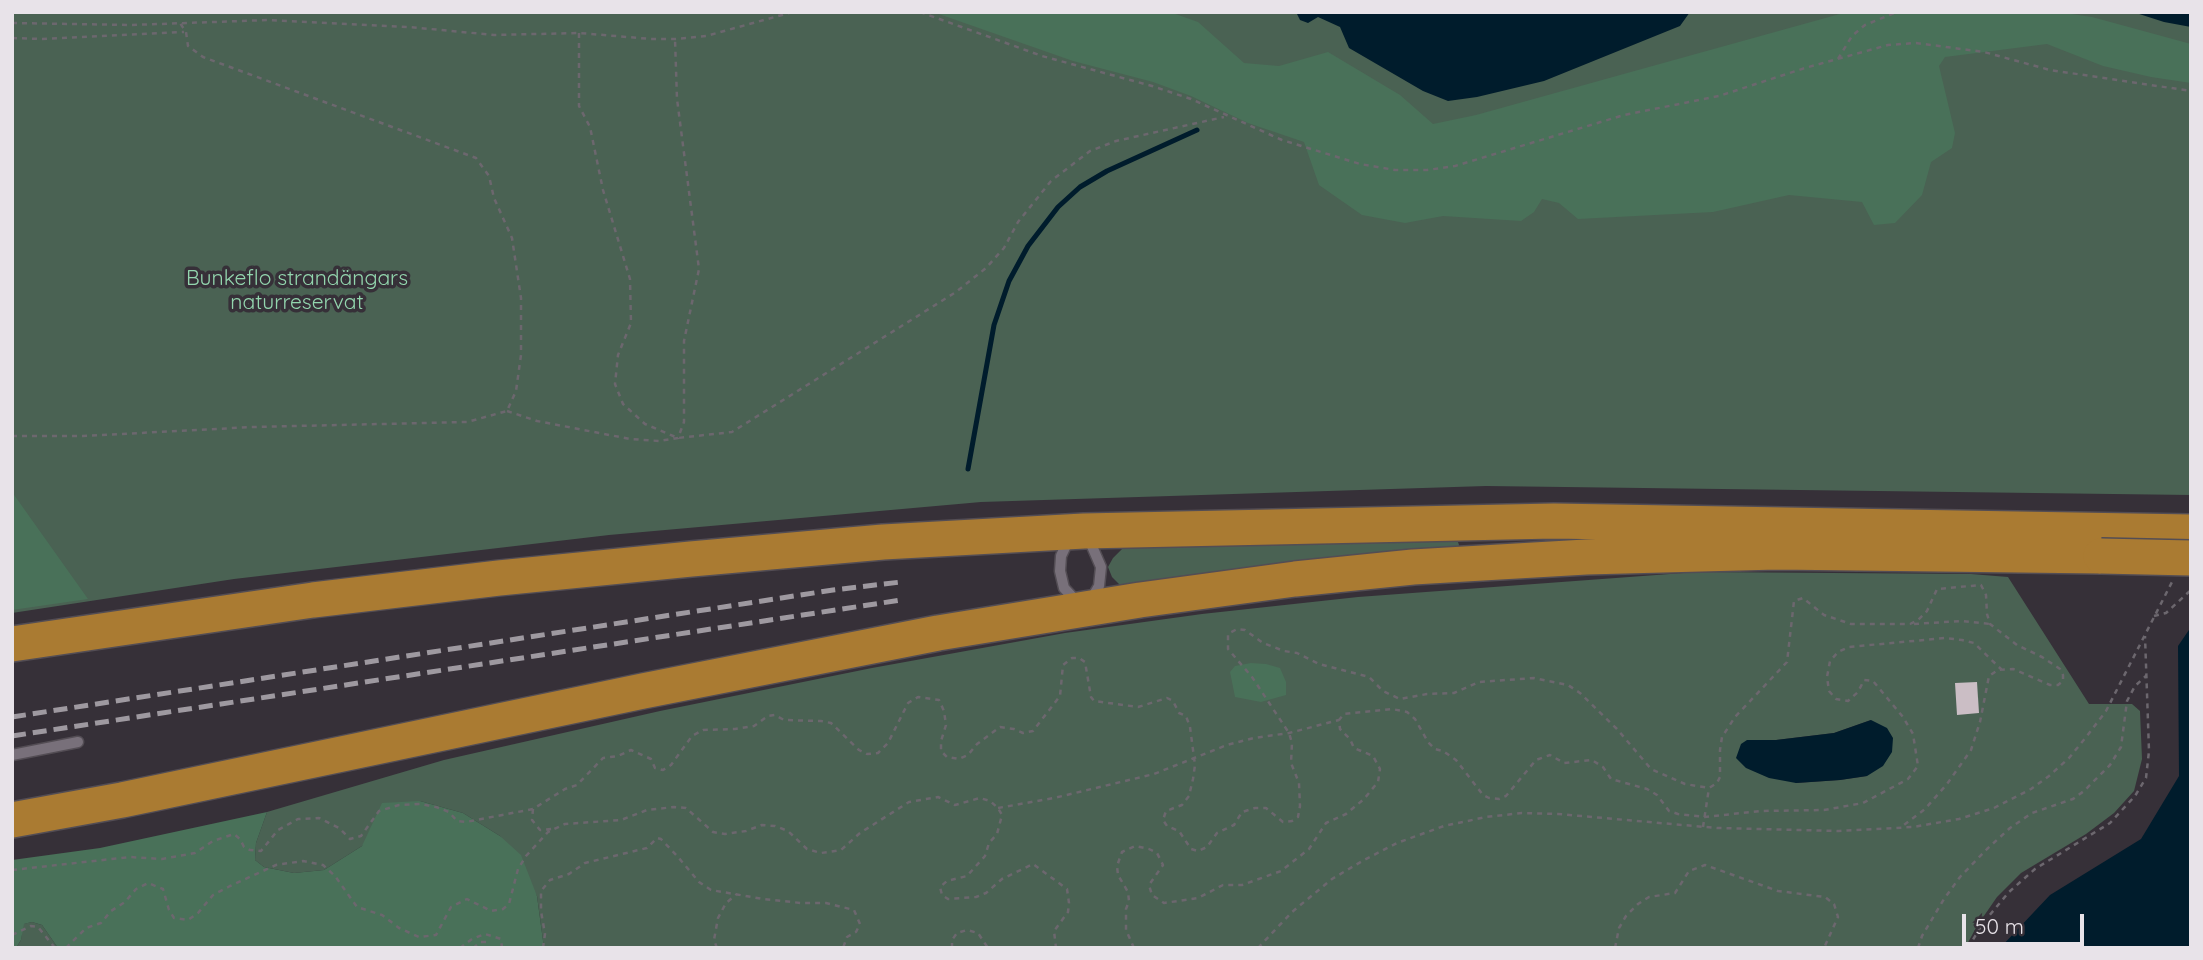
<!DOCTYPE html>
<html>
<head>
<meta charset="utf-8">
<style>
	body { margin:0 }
	#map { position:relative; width:2203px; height:960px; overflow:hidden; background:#363038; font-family:Quicksand,sans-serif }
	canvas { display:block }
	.frame { position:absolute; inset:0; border:14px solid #e8e3e9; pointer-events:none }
	.scale { position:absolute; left:1962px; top:914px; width:122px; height:32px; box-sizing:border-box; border:4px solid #e8e3e9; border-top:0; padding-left:9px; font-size:21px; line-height:24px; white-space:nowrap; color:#e8e3e9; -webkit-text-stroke:5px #363038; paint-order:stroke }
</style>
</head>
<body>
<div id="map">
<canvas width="2203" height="960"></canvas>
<div class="frame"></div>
<div class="scale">50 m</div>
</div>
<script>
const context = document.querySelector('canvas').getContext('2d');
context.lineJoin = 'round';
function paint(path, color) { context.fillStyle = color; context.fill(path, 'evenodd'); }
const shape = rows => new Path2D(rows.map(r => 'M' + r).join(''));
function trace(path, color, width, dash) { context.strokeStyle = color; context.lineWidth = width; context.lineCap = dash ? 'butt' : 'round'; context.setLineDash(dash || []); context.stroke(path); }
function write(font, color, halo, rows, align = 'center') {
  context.font = font + ' Quicksand,sans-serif'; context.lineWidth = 7; context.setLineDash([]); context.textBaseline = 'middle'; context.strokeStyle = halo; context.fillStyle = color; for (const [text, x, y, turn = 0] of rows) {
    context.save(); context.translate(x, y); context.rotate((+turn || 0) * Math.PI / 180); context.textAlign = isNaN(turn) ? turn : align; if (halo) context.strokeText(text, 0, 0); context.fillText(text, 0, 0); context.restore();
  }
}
const green = shape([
	[12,12,2191,12,2191,495,1486,486,981,502,609,535,234,579,12,613],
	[1456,536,1459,545,1458,550,1122,587,1112,577,1108,567,1113,558,1126,545],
	[1697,572,1971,574,2008,577,2089,704,2132,704,2140,711,2142,759,2134,791,2114,813,2086,834,2021,873,1997,897,1977,926,1965,948,544,948,537,896,500,836,463,813,420,801,362,846,324,870,294,873,264,867,255,860,256,843,267,812,444,760,660,711,872,668,1065,633,1202,614,1358,597],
	[1871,720,1867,776,1840,780,1796,783,1747,740,1776,740,1834,733],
	[32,922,42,925,58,948,16,948,21,940,23,924]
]);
const forest = shape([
	[933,12,1170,12,1198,22,1244,63,1279,66,1328,52,1400,95,1433,124,1476,115,1847,12,2058,12,2092,17,2191,44,2191,83,2151,77,2103,66,2047,44,1945,57,1939,66,1955,133,1952,148,1931,162,1922,195,1895,223,1874,225,1862,202,1789,195,1713,212,1578,219,1559,203,1542,199,1534,212,1521,221,1443,216,1405,223,1362,215,1319,185,1304,142,1248,123,1191,96,1153,82,1073,61],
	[12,492,88,599,12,610],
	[1251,663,1266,664,1280,668,1286,682,1286,695,1261,702,1235,697,1230,672,1235,666],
	[420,801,463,813,500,836,521,855,537,896,544,948,58,948,42,925,32,922,24,924,21,940,16,948,12,948,12,860,100,848,267,812,256,843,255,860,264,867,294,873,324,870,362,846,382,803]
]);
const water = shape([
	[1296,12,1690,12,1680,26,1544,81,1477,97,1448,101,1423,91,1349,48,1340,27,1318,17,1308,23,1300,20],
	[2133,12,2191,12,2191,27,2164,22],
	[2191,627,2191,948,2000,948,2050,895,2141,839,2179,776,2178,646],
	[1871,720,1887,728,1893,738,1892,752,1883,766,1867,776,1840,780,1796,783,1769,778,1746,768,1736,758,1741,744,1747,740,1776,740,1834,733]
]);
const stream = shape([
	[968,469,994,325,1009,281,1028,246,1058,207,1080,187,1107,171,1197,130]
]);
const building = shape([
	[1977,682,1979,713,1957,715,1955,683]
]);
const path = shape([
	[920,12,1042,56,1152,86,1191,99,1282,140,1360,164,1395,170,1427,170,1455,166,1624,115,1719,96,1805,68,1888,45,1916,43,1984,52,2050,70,2191,91],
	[12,23,131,25,269,20,409,27,494,35,579,33,651,39,675,39,706,36,793,12],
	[579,33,579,106,590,127,603,190,630,279,631,323,618,355,615,384,623,404,645,424,678,438,732,432,956,292,986,268,1004,248,1018,222,1051,181,1090,151,1116,141,1224,117],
	[12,38,42,39,184,32],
	[1838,59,1852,36,1865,25,1897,12],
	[507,411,537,421,630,439,659,441,678,438,684,422,684,341,699,269,677,99,675,39],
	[12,436,83,436,253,427,467,422,507,411,516,391,521,355,521,298,512,238,494,198,489,176,476,158,203,57,188,46,186,32,180,23],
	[2154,616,2166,613,2191,590],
	[1914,624,1961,621,1990,624],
	[998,808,1054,798,1154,774,1227,745,1254,738,1289,733,1339,720],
	[533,809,532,820,540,830,552,829],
	[1703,827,1709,788],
	[12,870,130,857,162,859,195,853,213,841,234,834,240,839,244,847,250,850,261,851,278,830,298,819,319,818,339,828,350,839,361,836,379,811,399,805,420,804,436,807,449,812,457,821,466,822,533,809,565,789,577,785,603,758,618,756,631,750,651,759,655,768,663,770,671,765,692,736,703,730,735,729,754,726,768,716,775,715,784,720,821,721,831,723,859,750,867,754,878,753,888,743,908,703,918,697,939,700,944,711,946,725,941,741,941,751,947,757,959,759,968,755,977,744,1000,727,1014,729,1023,733,1033,731,1060,696,1063,665,1072,658,1079,658,1085,662,1091,697,1094,701,1138,707,1167,698,1173,701,1179,713,1186,716,1190,727,1195,765,1193,779,1189,796,1182,805,1166,811,1163,820,1167,826,1179,831,1191,849,1198,851,1207,847,1217,833,1234,825,1242,812,1255,808,1266,808,1283,822,1292,821,1298,817,1300,806,1299,783,1291,763,1292,743,1289,733,1252,677,1228,649,1228,634,1237,629,1245,630,1263,643,1284,651,1297,653,1319,664,1369,677,1383,691,1400,699,1427,694,1454,693,1479,682,1534,678,1568,685,1580,693,1617,729,1651,769,1685,784,1709,788,1717,783,1720,777,1720,750,1722,737,1735,717,1787,662,1794,601,1803,598,1824,615,1851,624,1910,624,1918,620,1927,611,1937,589,1981,585,1986,595,1987,614,1990,624,2017,645,2042,657,2060,669,2063,675,2063,681,2058,685,2050,685,2013,669,1998,670,1989,676,1980,722,1971,750,1947,784,1925,809,1900,828],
	[12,935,31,926,38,927,55,948],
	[66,948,86,928,101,923,111,911,125,902,136,889,148,883,163,889,169,910,174,918,188,920,198,913,213,895,230,886,276,865,303,861,323,865,335,876,357,907,382,915,399,928,419,937,436,935,451,907,467,899,491,911,503,909,509,904,518,869,526,856,548,832,565,824,621,820,647,810,674,807,686,808,713,832,725,834,746,831,762,825,775,826,788,831,807,849,821,853,841,850,860,833,909,802,938,797,955,805,980,798,990,801,998,808,1002,815,997,834,989,843,985,856,967,876,947,881,940,887,942,895,948,899,976,897,986,893,1002,879,1033,864,1067,889,1069,903,1068,912,1054,931,1056,948],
	[460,948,472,939,485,934,501,939,502,948],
	[473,948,481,942,486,942,487,948],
	[543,948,545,934,541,911,541,891,550,880,569,874,585,863,647,848,657,838,661,839,678,857,699,882,711,890,763,899,801,903,826,903,854,910,860,924,856,932,847,937,843,948],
	[717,948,714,940,718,918,726,903,737,894],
	[952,948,952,940,957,933,967,930,978,933,988,948],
	[1134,948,1126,930,1126,909,1129,901,1128,892,1118,875,1117,866,1122,852,1135,846,1149,849,1157,853,1163,865,1149,885,1152,895,1164,903,1198,898,1223,885,1242,885,1281,871,1309,849,1326,823,1346,814,1364,799,1378,782,1380,769,1373,756,1354,748,1350,739,1340,729,1339,720,1344,714,1392,709,1407,712,1415,719,1428,742,1435,749,1443,751,1456,760,1483,795,1489,798,1499,799,1506,796,1536,760,1550,755,1564,763,1592,760,1603,767,1611,779,1647,789,1657,795,1669,811,1678,814,1705,817,1760,811,1824,810,1863,803,1908,779,1918,766,1913,734,1903,717,1873,681,1864,680,1858,692,1848,701,1836,699,1829,691,1827,677,1830,661,1838,652,1849,647,1945,638,1962,640,1974,643,2002,670],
	[1258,948,1292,912,1332,879,1364,860,1397,843,1444,826,1486,817,1522,813,1558,814,1717,828,1839,831,1913,827,1959,819,1994,808,2031,789,2049,776,2069,758,2087,736,2106,711,2172,582],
	[1615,948,1619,928,1626,916,1638,904,1649,897,1675,893,1689,871,1705,865,1778,891,1825,897,1834,904,1838,917,1824,948],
	[1918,948,1922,936,1944,899,1960,877,1987,849,2010,828,2032,813,2073,799,2084,791,2110,765,2121,747,2127,701,2135,686,2147,675],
	[1968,948,1983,923,2009,892,2035,869,2110,823,2135,796,2146,778,2149,751,2145,636]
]);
const service = shape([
	[1088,537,1101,567,1099,586,1090,601],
	[1069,539,1061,556,1060,571,1064,588,1078,603],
	[12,755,78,742]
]);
const motorway = shape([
	[12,644,313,600,499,578,691,559,883,542,1084,531,1554,521,2191,532],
	[12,820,122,800,643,691,938,633,1140,600,1295,579,1413,567,1586,557,1777,552,2101,556]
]);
const rail = shape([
	[12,717,833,590,901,582],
	[12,736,901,600]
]);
const motorwayBridge = shape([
	[2101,556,2191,558]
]);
const parkNames = [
	["Bunkeflo strandängars",297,279],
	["naturreservat",297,303]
];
paint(green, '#4a6253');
paint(forest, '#497159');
paint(water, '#001c2c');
trace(stream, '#001c2c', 5);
paint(building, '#cbbec5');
trace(service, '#534d54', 13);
trace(motorway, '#534d54', 38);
trace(path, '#6c676e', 2.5, [5, 5]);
trace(service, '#78707a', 10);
trace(motorway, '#aa7b32', 35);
trace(rail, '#9e99a0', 5, [14, 7]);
trace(motorwayBridge, '#534d54', 38, []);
trace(motorwayBridge, '#aa7b32', 35);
write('21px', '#93d6ae', '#363038', parkNames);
</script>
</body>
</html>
